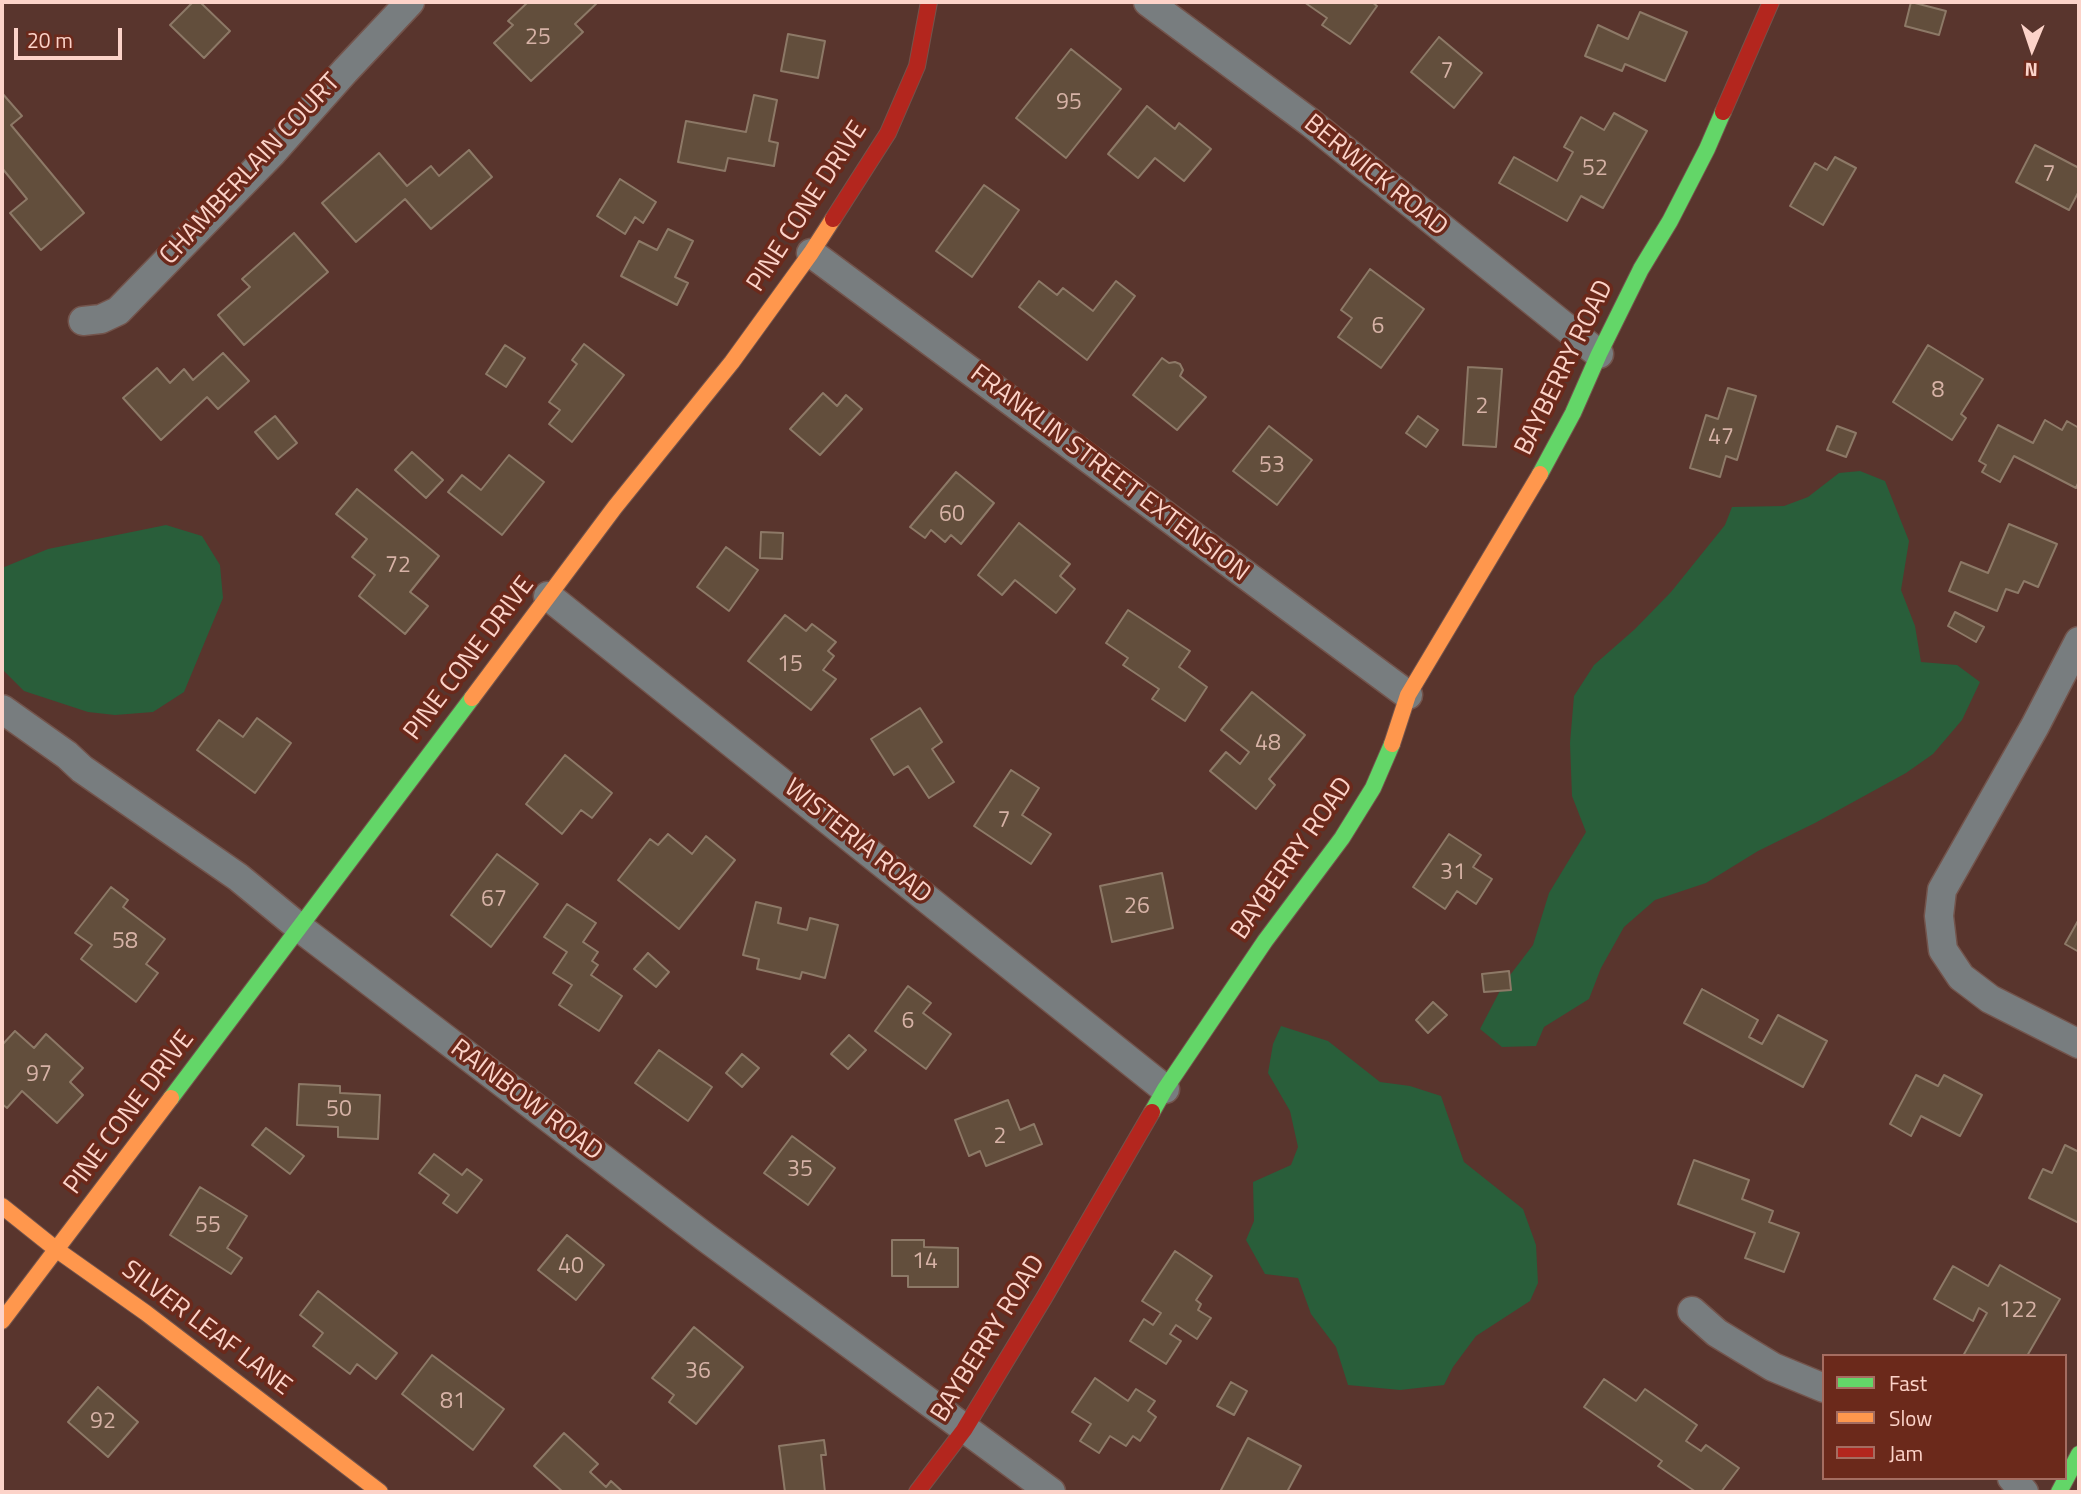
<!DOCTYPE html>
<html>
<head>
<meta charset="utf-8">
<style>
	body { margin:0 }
	#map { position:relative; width:2081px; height:1494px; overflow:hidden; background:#59352d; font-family:"Titillium Web",sans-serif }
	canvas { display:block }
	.frame { position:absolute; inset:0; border:4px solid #fcd3c9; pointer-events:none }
	.legend { position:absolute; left:1822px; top:1354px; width:245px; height:126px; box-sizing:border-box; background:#6b291b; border:2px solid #a56d61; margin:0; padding:9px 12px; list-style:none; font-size:21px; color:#fcd3c9 }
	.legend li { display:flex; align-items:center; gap:14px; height:35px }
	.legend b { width:35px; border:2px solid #a56d61 }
	.north { position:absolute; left:1997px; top:14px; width:70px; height:70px; -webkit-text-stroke:5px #6b291b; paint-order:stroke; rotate:182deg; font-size:19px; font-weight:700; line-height:28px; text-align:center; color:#fcd3c9 }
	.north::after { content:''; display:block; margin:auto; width:24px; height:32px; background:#fcd3c9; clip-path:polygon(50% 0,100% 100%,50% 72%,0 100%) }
	.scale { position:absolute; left:14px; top:28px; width:108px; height:32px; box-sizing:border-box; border:4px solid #fcd3c9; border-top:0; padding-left:9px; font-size:21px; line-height:24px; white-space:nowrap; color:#fcd3c9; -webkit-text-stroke:5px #6b291b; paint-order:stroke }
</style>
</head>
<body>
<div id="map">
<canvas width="2081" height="1494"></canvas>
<div class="frame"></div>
<ul class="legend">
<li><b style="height:9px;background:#63d668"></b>Fast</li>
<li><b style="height:9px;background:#ff974d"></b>Slow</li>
<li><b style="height:9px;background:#b3261e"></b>Jam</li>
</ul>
<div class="north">N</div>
<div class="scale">20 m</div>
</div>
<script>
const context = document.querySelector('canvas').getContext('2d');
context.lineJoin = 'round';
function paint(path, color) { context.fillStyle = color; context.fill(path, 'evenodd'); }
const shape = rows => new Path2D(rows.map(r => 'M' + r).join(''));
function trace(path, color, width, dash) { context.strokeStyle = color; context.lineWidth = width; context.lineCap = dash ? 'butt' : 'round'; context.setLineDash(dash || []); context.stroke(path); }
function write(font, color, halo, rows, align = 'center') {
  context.font = font + ' "Titillium Web",sans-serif'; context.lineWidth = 7; context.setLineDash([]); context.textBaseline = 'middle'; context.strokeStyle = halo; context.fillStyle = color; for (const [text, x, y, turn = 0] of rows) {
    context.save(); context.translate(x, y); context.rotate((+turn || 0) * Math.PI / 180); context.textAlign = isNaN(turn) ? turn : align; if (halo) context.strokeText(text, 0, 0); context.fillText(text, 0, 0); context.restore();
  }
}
const green = shape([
	[1860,471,1885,481,1909,541,1901,590,1915,626,1921,662,1957,665,1980,682,1962,720,1933,754,1906,773,1815,823,1758,851,1706,883,1655,900,1624,927,1601,968,1589,999,1544,1027,1536,1046,1502,1047,1480,1029,1504,983,1533,945,1549,893,1586,832,1572,796,1570,743,1574,696,1594,665,1635,629,1671,592,1725,525,1732,507,1784,506,1808,497,1839,473],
	[166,525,202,536,220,565,223,598,184,692,153,712,115,715,88,712,24,691,2,669,2,568,48,549],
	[1281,1026,1328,1041,1380,1082,1410,1086,1441,1096,1464,1162,1523,1209,1536,1245,1538,1283,1530,1301,1476,1336,1453,1367,1444,1385,1400,1390,1348,1385,1336,1347,1311,1314,1298,1278,1265,1274,1246,1240,1254,1221,1253,1182,1291,1165,1298,1147,1290,1111,1268,1073,1273,1044]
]);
const building = shape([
	[193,2,200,2,230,31,204,58,170,25,193,2],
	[528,2,598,2,575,24,583,32,531,81,494,43,513,25,508,21,528,2],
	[1304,2,1372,2,1377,6,1350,44,1322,25,1327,18,1304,2],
	[1911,2,1946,11,1939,35,1905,26,1911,2],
	[1640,12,1687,32,1665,81,1625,64,1622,71,1585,56,1598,25,1628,39,1640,12],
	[788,34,825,41,818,78,781,71,788,34],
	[1439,37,1482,73,1454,108,1411,72,1439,37],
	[1071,49,1121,89,1066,158,1016,118,1071,49],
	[2,93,22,116,11,125,84,213,41,250,10,213,27,199,2,168,2,93],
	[754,95,777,100,769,141,778,143,774,166,728,158,725,171,678,162,686,121,746,132,754,95],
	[1147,106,1175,129,1179,123,1211,149,1184,181,1155,158,1138,178,1108,154,1147,106],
	[1614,113,1647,131,1603,208,1581,196,1567,221,1499,183,1514,157,1557,181,1573,152,1564,147,1581,117,1604,130,1614,113],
	[2035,145,2079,168,2079,191,2069,210,2016,182,2035,145],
	[469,150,492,177,431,229,405,199,356,242,322,203,379,153,407,186,431,166,439,176,469,150],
	[1835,157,1856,168,1823,225,1790,206,1815,163,1827,170,1835,157],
	[620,179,656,202,643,223,635,217,625,234,597,216,620,179],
	[984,185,1019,210,972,277,936,251,984,185],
	[668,229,693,241,675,277,688,283,677,305,621,276,639,241,657,250,668,229],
	[294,233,328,272,244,345,218,315,250,287,242,279,294,233],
	[1370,269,1424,309,1381,368,1338,337,1352,318,1341,310,1370,269],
	[1039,281,1057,295,1063,288,1093,311,1116,281,1135,296,1087,360,1019,307,1039,281],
	[584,344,624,375,572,442,549,424,560,410,549,402,577,364,572,360,584,344],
	[505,345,525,358,506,387,486,374,505,345],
	[1928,345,1983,379,1961,414,1966,418,1952,440,1893,402,1928,345],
	[223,353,249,381,218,409,207,397,161,440,123,398,157,368,170,383,184,369,193,380,223,353],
	[1162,358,1169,363,1175,362,1180,364,1183,370,1180,376,1206,397,1177,430,1133,395,1162,358],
	[1468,367,1502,369,1496,447,1463,445,1468,367],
	[1728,388,1756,396,1737,460,1726,456,1720,477,1690,468,1706,415,1718,419,1728,388],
	[823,393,837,406,846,395,862,409,820,455,790,429,823,393],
	[275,416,297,443,278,459,255,432,275,416],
	[1418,416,1438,430,1426,447,1406,433,1418,416],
	[2045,420,2062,430,2067,421,2079,428,2079,481,2076,488,2014,456,2000,482,1982,472,1986,465,1979,461,1998,425,2033,443,2045,420],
	[1269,426,1312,460,1277,505,1233,471,1269,426],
	[1837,426,1856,433,1846,457,1827,450,1837,426],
	[412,452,443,480,426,498,395,470,412,452],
	[509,455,544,482,502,535,448,492,462,475,481,490,509,455],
	[956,472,994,503,961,544,951,535,945,542,931,530,925,538,910,527,956,472],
	[357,489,439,556,410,592,428,606,405,634,359,596,375,575,352,557,367,539,336,514,357,489],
	[1019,523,1070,564,1060,576,1075,589,1056,613,1015,580,1002,595,978,575,1019,523],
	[2009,524,2057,544,2038,587,2024,581,2018,593,2006,589,1997,611,1949,591,1961,562,1988,573,2009,524],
	[761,532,783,533,782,559,760,558,761,532],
	[726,547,758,570,729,611,697,587,726,547],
	[1128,610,1190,651,1179,667,1207,687,1185,721,1152,699,1159,689,1123,665,1128,658,1106,643,1128,610],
	[1955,612,1984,627,1976,642,1948,626,1955,612],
	[785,615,806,631,812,624,836,642,828,651,834,656,823,670,836,679,811,710,748,661,785,615],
	[1252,692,1305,735,1269,779,1275,785,1256,809,1210,771,1226,752,1240,764,1249,752,1221,730,1252,692],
	[920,708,942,742,932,749,954,782,929,798,908,766,894,775,871,739,920,708],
	[257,718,291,743,255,793,197,750,219,720,243,737,257,718],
	[565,755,612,793,592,818,581,810,562,834,526,804,565,755],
	[1011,770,1039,788,1022,815,1051,834,1031,864,974,826,1011,770],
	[668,834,692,854,706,836,735,860,679,929,618,880,650,839,658,845,668,834],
	[1449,834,1481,855,1473,867,1492,879,1476,904,1457,891,1445,909,1413,887,1449,834],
	[497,854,538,884,491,947,451,915,497,854],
	[1162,873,1173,928,1112,942,1100,886,1162,873],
	[111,887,128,900,123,907,165,939,146,964,158,973,136,1002,81,959,92,945,75,933,111,887],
	[756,902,781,908,778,923,807,930,810,918,838,925,825,978,802,972,800,979,757,969,759,959,743,955,756,902],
	[567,904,596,923,583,942,598,952,592,961,598,965,591,975,622,996,599,1031,559,1005,572,985,553,973,567,952,544,937,567,904],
	[2079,919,2079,952,2065,944,2079,919],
	[648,953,669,972,656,987,634,969,648,953],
	[1509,971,1511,990,1484,992,1482,974,1509,971],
	[908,986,931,1003,923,1013,951,1034,926,1069,875,1031,908,986],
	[1702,989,1758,1020,1749,1037,1762,1044,1778,1015,1827,1041,1803,1087,1684,1023,1702,989],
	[1433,1002,1447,1015,1428,1033,1416,1020,1433,1002],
	[15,1031,34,1048,46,1034,83,1068,70,1082,83,1095,57,1123,22,1091,7,1108,2,1104,2,1045,15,1031],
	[849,1035,866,1050,848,1069,831,1054,849,1035],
	[659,1050,712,1087,688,1121,635,1083,659,1050],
	[742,1054,759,1068,742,1087,726,1073,742,1054],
	[1916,1075,1938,1086,1944,1075,1982,1095,1960,1136,1921,1116,1911,1136,1890,1124,1916,1075],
	[299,1084,340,1086,340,1093,380,1095,378,1139,338,1137,338,1127,297,1125,299,1084],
	[1008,1100,1020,1130,1034,1124,1042,1144,986,1166,980,1151,969,1156,955,1120,1008,1100],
	[266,1128,304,1156,290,1174,252,1145,266,1128],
	[792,1136,835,1168,808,1205,764,1173,792,1136],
	[2065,1145,2079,1152,2079,1223,2029,1198,2043,1169,2052,1173,2065,1145],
	[434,1154,462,1175,467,1169,482,1180,457,1213,443,1203,449,1195,419,1173,434,1154],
	[1694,1160,1749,1180,1742,1199,1773,1211,1769,1222,1799,1233,1784,1272,1745,1258,1755,1233,1678,1204,1694,1160],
	[200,1187,247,1216,227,1248,242,1258,231,1274,170,1235,200,1187],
	[567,1235,604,1265,576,1300,538,1270,567,1235],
	[892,1240,924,1240,924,1247,958,1248,958,1287,908,1287,908,1276,892,1276,892,1240],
	[1175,1251,1212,1276,1196,1300,1201,1304,1198,1310,1211,1318,1197,1339,1176,1325,1170,1334,1181,1341,1166,1364,1130,1341,1144,1319,1153,1325,1161,1313,1142,1301,1175,1251],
	[2000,1265,2060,1299,2027,1356,1963,1356,1987,1313,1979,1308,1973,1321,1934,1299,1953,1266,1988,1286,2000,1265],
	[318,1291,397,1353,376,1379,357,1364,350,1374,313,1346,323,1333,300,1315,318,1291],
	[694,1327,743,1367,696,1424,669,1402,674,1395,652,1378,694,1327],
	[432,1355,504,1409,473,1450,402,1394,432,1355],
	[1095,1378,1128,1401,1136,1389,1155,1401,1148,1411,1156,1417,1140,1441,1133,1436,1126,1446,1110,1436,1099,1453,1080,1441,1091,1424,1072,1412,1095,1378],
	[1604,1379,1636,1401,1645,1389,1697,1425,1686,1441,1701,1451,1706,1445,1739,1468,1721,1492,1696,1492,1658,1466,1662,1461,1584,1407,1604,1379],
	[1231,1382,1247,1391,1234,1415,1217,1406,1231,1382],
	[98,1387,138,1422,108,1457,68,1422,98,1387],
	[564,1433,598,1464,590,1472,606,1487,611,1481,623,1492,563,1492,534,1466,564,1433],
	[1248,1438,1301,1466,1287,1492,1220,1492,1248,1438],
	[824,1440,826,1455,821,1455,825,1492,785,1492,779,1446,824,1440]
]);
const street = shape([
	[1148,2,1311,123,1599,354],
	[811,253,1408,695],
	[83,321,101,319,118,311,272,153,345,71,410,2],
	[548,596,1165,1089],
	[2079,641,2035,726,1942,890,1939,916,1943,950,1961,977,1990,999,2079,1044],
	[2,709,67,755,82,769,238,877,300,928,705,1237,1051,1492],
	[1692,1311,1717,1333,1773,1367,1824,1388],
	[2012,1478,2024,1492]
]);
const fast = shape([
	[1540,474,1573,413,1599,354,1641,269,1670,221,1707,149,1723,112],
	[171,1098,472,698],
	[1152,1112,1165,1089,1265,941,1342,838,1373,788,1392,744],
	[2059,1492,2079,1454]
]);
const slow = shape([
	[472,698,615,507,732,362,811,253,833,219],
	[1392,744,1408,695,1540,474],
	[2,1206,57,1250,146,1313,380,1492],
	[2,1321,171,1098]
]);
const jam = shape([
	[1723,112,1771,2],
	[833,219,888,133,917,66,929,2],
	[917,1492,964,1430,1044,1298,1152,1112]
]);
const numberNames = [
	["25",538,38],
	["7",1447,72],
	["95",1069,103],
	["52",1595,169],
	["7",2049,175],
	["6",1378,327],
	["8",1938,391],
	["2",1482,407],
	["47",1721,438],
	["53",1272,466],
	["60",952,515],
	["72",398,566],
	["15",790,665],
	["48",1268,744],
	["7",1004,821],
	["31",1453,873],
	["67",494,900],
	["26",1137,907],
	["58",125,942],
	["6",908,1022],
	["97",39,1075],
	["50",339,1110],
	["2",1000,1137],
	["35",800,1170],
	["55",208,1226],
	["14",925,1262],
	["40",571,1267],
	["122",2018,1311],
	["36",698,1372],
	["81",453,1402],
	["92",103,1422]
];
const streetNames = [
	["CHAMBERLAIN COURT",251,170,-47],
	["BERWICK ROAD",1375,176,39],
	["PINE CONE DRIVE",808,207,-57],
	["BAYBERRY ROAD",1565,368,-64],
	["FRANKLIN STREET EXTENSION",1109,474,37],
	["PINE CONE DRIVE",470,659,-53],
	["WISTERIA ROAD",857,842,39],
	["BAYBERRY ROAD",1293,859,-55],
	["RAINBOW ROAD",526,1101,37],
	["PINE CONE DRIVE",130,1113,-53],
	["SILVER LEAF LANE",206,1329,37],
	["BAYBERRY ROAD",989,1339,-58]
];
paint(green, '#295e3a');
paint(building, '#624e3c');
trace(building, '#8d7967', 2);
trace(street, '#73544c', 31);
trace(fast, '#73544c', 18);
trace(slow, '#73544c', 18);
trace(jam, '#73544c', 18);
trace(street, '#787d7f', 28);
trace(fast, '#63d668', 16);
trace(slow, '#ff974d', 16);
trace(jam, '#b3261e', 16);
write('23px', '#d6b2a6', null, numberNames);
write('26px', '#fcd3c9', '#6b291b', streetNames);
</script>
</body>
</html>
